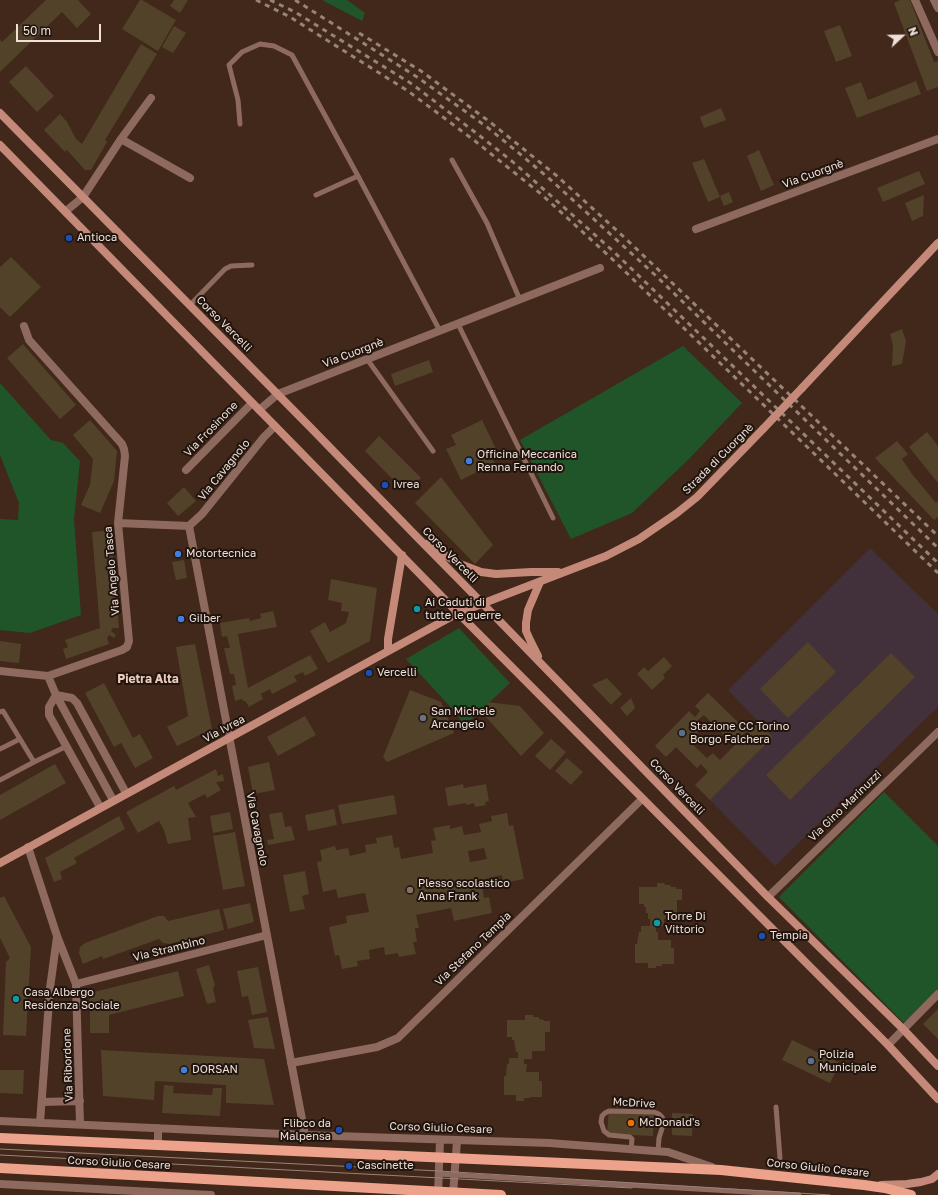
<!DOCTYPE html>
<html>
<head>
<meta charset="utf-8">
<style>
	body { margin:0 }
	#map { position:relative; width:938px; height:1195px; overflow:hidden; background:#41281a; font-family:"Golos Text",sans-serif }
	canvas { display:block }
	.north { position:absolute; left:882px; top:16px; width:40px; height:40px; -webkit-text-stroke:3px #20140e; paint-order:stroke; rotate:68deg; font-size:11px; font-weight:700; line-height:16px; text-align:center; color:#f0e0d7 }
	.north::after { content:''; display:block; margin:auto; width:14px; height:18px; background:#f0e0d7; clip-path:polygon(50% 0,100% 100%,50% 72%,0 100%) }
	.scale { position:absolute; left:16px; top:24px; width:85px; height:18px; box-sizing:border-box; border:2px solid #f0e0d7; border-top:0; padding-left:5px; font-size:12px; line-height:14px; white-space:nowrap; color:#f0e0d7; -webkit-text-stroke:3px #20140e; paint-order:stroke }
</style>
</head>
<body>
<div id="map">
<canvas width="938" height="1195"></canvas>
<div class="north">N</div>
<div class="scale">50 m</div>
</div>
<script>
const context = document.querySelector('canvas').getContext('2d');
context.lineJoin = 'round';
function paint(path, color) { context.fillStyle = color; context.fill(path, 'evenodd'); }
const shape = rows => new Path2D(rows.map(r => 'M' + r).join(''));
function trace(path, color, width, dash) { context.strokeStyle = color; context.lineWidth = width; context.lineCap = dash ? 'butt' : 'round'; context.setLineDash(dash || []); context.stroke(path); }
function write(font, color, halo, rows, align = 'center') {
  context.font = font + ' "Golos Text",sans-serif'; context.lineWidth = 4; context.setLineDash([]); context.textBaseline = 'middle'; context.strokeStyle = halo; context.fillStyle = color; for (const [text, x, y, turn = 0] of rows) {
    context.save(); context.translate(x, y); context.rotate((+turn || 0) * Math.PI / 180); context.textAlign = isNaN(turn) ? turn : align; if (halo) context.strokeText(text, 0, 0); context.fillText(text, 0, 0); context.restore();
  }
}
const education = shape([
	[870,548,938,614,938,707,775,866,710,800,773,737,728,690]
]);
const green = shape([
	[322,0,347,0,365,13,362,21],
	[683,346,742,403,689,459,632,513,571,539,520,440],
	[0,383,51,440,63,443,80,461,74,519,81,615,30,633,0,630,0,519,18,520,19,503,0,455],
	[459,628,510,683,463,727,458,715,406,659],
	[884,792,938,846,938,989,904,1023,779,897]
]);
const building = shape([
	[46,0,78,0,91,14,77,28,62,12,0,72,0,40,2,42],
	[140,0,142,0,176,20,158,51,122,29],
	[174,0,188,0,180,13,170,6],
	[900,0,910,0,934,62,938,61,938,87,927,91,894,3],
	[840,25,852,56,836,62,824,31],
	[174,26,186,33,173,53,162,47],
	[141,44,157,54,105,140,107,142,91,170,85,170,67,150,65,152,44,130,60,114,67,122,76,139,82,144],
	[26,66,54,96,37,112,9,82],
	[916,81,921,94,857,118,845,88,861,82,868,100],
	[721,108,726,120,704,128,700,117],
	[759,150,774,185,761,191,747,156],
	[704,159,720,197,708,202,692,163],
	[919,171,925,184,883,202,877,188],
	[729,192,733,202,724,206,720,196],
	[924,195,923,216,912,221,905,203],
	[11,257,41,287,10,317,0,307,0,267],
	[902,329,906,341,902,364,892,366,893,345,890,334],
	[23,344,76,405,60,419,7,358],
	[429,360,433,372,395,386,391,374],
	[90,420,117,451,114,481,100,513,81,505,90,485,93,459,73,435],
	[482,420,500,457,493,460,495,463,461,480,446,449,456,445,451,435],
	[927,432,938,446,938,483,909,447],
	[379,436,421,478,411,487,408,484,402,489,365,451],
	[897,441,908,454,902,459,912,474,936,503,938,501,938,517,934,520,875,458],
	[441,477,493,545,475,564,415,503],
	[184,487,196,501,178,516,167,503],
	[111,530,119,628,113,628,111,631,116,635,114,638,109,635,107,638,109,644,66,659,63,649,68,647,65,640,100,628,92,532],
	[184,560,187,578,176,580,172,562],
	[331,579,377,588,370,641,328,663,310,631,325,622,330,632,346,623,349,612,341,611,342,603,328,600],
	[273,611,277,627,238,634,248,688,310,655,318,669,305,676,303,672,294,676,297,681,272,694,270,689,261,694,263,699,249,707,246,702,241,699,235,701,232,686,236,685,234,674,230,674,224,648,230,648,227,636,222,637,220,623,249,618,250,621,261,618,260,614],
	[0,641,21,644,19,663,0,661],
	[808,642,836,672,788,718,760,689],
	[195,644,212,729,177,746,167,727,188,716,176,647],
	[891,653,915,677,790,800,766,775],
	[664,657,672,666,663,675,665,678,652,690,637,674,644,667,648,671],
	[607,678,622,694,611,705,592,685],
	[104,683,133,738,140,734,153,758,135,768,121,743,114,747,85,693],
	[410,690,441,702,454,733,387,762,383,757],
	[708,693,747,731,733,744,704,715,698,720,704,726,689,741,707,758,713,753,720,760,758,722,773,737,710,800,695,785,708,772,701,764,697,768,676,747,666,757,655,746,689,711,695,717,700,711,695,706],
	[631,698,635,708,627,716,620,708],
	[487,702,520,706,544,733,521,756,486,717],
	[305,716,316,735,278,756,267,737],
	[551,739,566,752,550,770,535,756],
	[567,758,583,772,571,785,555,771],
	[269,762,275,790,253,794,248,767],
	[55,764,66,783,0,820,0,795],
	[216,769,218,776,223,774,224,781,216,782,221,790,207,798,205,794,188,803,196,817,188,818,191,840,168,844,164,830,159,821,138,833,126,812,174,786,176,790],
	[463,784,464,788,486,784,489,801,485,802,486,805,475,807,474,803,466,805,466,803,448,806,445,788],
	[394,795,397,814,342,824,338,805],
	[334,809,337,825,308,831,305,815],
	[230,812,233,829,213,833,210,816],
	[282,812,285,827,291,826,295,840,268,845,267,840,274,839,269,814],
	[507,813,509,826,513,825,524,879,503,883,502,875,481,880,484,898,489,897,492,913,454,921,451,908,416,915,419,928,415,928,417,942,413,942,416,954,399,957,398,953,385,955,384,947,369,950,370,959,357,961,358,966,342,969,339,955,335,956,329,927,347,923,346,916,369,912,365,893,338,898,336,889,323,892,317,862,322,861,320,850,335,846,336,850,348,848,350,856,366,852,365,845,377,843,376,838,392,835,394,848,399,847,401,859,433,853,431,841,436,840,433,828,450,825,450,829,462,826,464,835,481,832,479,824,492,821,491,816],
	[484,848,487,859,470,862,468,851],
	[119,816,125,829,74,858,77,863,60,872,62,879,54,882,45,858],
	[235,832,245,886,223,890,213,836],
	[305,871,309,894,302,896,305,909,290,912,283,875],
	[657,883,664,883,665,885,670,885,671,887,676,887,676,889,682,889,682,900,677,900,677,919,664,919,664,926,656,926,656,932,658,932,658,940,671,940,671,948,674,948,674,964,662,964,662,966,656,966,656,968,648,968,648,963,635,963,635,944,637,944,639,932,641,932,641,926,650,926,650,919,648,919,648,913,646,913,646,907,644,907,644,904,639,904,639,887,657,887],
	[4,896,31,947,26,1036,3,1035,6,962,10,958,0,938,0,898],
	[250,903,254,922,228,929,223,909],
	[219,909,224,930,169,944,163,943,159,939,103,959,102,956,83,964,79,953,80,947,85,943,158,916,164,916,168,921],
	[209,965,215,985,213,989,216,1002,207,1004,196,969],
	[258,967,267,1012,252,1015,248,996,242,997,237,971],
	[178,971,184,996,109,1015,109,1033,90,1033,90,993],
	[938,1009,938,1039,923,1024],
	[525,1015,533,1015,533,1017,539,1017,539,1019,544,1020,544,1021,550,1021,550,1032,545,1032,545,1051,532,1051,532,1059,524,1059,524,1064,527,1064,526,1072,539,1072,539,1081,542,1081,542,1097,530,1097,530,1098,524,1098,524,1101,516,1101,516,1095,504,1095,504,1076,506,1076,507,1064,509,1064,509,1058,518,1058,518,1052,516,1052,514,1040,512,1040,512,1037,507,1037,507,1020,525,1020],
	[268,1017,275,1049,254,1048,248,1020],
	[792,1040,840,1063,830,1083,782,1060],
	[101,1050,264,1059,274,1105,226,1103,226,1085,155,1081,154,1100,103,1096],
	[0,1070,24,1070,23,1094,0,1093],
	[164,1085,174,1086,173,1093,212,1095,213,1088,222,1088,220,1116,162,1113],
	[609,1109,654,1112,653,1136,607,1134],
	[672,1113,693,1114,692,1136,672,1135]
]);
const lane = shape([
	[240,124,238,100,229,65,242,52,260,44,274,46,292,55,358,176,440,331],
	[452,160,487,223,520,300],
	[316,195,358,176],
	[190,305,225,269,231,266,252,265],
	[458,324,553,518],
	[367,359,433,451],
	[0,712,3,711,34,762],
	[0,749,20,739],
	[0,780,34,762,67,746],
	[776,1107,780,1158],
	[631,1150,632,1139,630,1137,609,1135,604,1131,601,1122,602,1116,605,1113,609,1111,654,1112,659,1114,662,1117,664,1122,659,1138,658,1151],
	[439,1174,799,1195]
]);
const street = shape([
	[915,0,938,52],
	[934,0,938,8],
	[121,139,190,178],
	[66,211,83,197,121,139,151,98],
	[696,229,938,139],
	[259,410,278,394,600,268],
	[275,426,264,437,202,514,189,526,305,1135],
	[186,470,252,403],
	[118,523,189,526],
	[0,671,48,676,122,650,127,647,129,641,118,523,125,456,124,449,122,444,29,340,24,326],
	[48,676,56,695,113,800],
	[100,807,49,715,49,707,56,695,72,698,77,703,126,793],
	[28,847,57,936,76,984,80,1124],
	[768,897,938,732],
	[76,984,267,935],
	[888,1045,938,994],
	[291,1063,377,1047,398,1038,642,799],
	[42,1102,80,1101],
	[0,1121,305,1135,549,1143,668,1152,712,1167],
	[40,1123,50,988,57,937],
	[158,1145,158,1128],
	[0,1184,211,1195],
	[438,1195,440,1140],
	[453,1195,457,1141]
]);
const secondary = shape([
	[0,113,311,428,418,538,483,604,768,897,903,1029,938,1066],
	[0,145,458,613,888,1045,938,1099],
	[802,388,938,243],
	[427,544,460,564,481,572,496,574,531,572,558,572],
	[388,651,388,639,402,555],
	[538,656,530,640,526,631,526,623,528,610,540,582],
	[0,863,458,613,606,556,639,539,677,513,697,497,763,429],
	[881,1185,907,1184,921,1182,932,1179,938,1174]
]);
const primary = shape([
	[0,1138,721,1170,864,1185,885,1188,911,1195],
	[0,1168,501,1195]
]);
const tram = shape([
	[0,1149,439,1171,830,1195],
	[0,1155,632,1188]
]);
const rail = shape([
	[256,0,290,17,408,91,475,141,541,194,609,256,938,573],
	[270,0,295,12,412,84,480,136,513,162,613,251,938,563],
	[295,0,417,77,487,127,520,154,552,181,654,274,938,548],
	[359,33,421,71,490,122,557,176,625,238,938,536]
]);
const secondaryBridge = shape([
	[763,429,802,388]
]);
const markers = [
	[69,238,4,"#1a4fb4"],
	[469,461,4,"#3f7fe0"],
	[385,485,4,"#1a4fb4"],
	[178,554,4,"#3f7fe0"],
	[417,609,4,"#0f9aa8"],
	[181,619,4,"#3f7fe0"],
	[369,673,4,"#1a4fb4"],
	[423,718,4,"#6b7280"],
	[682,733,4,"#5c6f8a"],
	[410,890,4,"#8d6e63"],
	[657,923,4,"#0f9aa8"],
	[762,936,4,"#1a4fb4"],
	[16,999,4,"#0f9aa8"],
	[811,1061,4,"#5c6f8a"],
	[184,1070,4,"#3f7fe0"],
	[631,1123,4,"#e8710a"],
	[339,1130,4,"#1a4fb4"],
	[349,1166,4,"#1a4fb4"]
];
const streetNames = [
	["Via Cuorgnè",813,174,-20],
	["Corso Vercelli",224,324,45],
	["Via Cuorgnè",353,353,-21],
	["Via Frosinone",211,429,-46],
	["Strada di Cuorgnè",718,459,-45],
	["Via Cavagnolo",224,470,-51],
	["Corso Vercelli",450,555,45],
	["Via Angelo Tasca",112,571,-95],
	["Via Ivrea",224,729,-28],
	["Corso Vercelli",677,787,46],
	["Via Gino Marinuzzi",845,806,-44],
	["Via Cavagnolo",257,829,79],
	["Via Strambino",169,949,-14],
	["Via Stefano Tempia",473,949,-44],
	["Via Ribordone",68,1065,-92],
	["McDrive",634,1103,3],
	["Corso Giulio Cesare",441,1128,2],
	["Corso Giulio Cesare",119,1163,3],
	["Corso Giulio Cesare",818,1168,6]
];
const poiNames = [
	["Antioca",77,238],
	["Officina Meccanica",477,455],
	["Renna Fernando",477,468],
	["Ivrea",393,485],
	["Motortecnica",186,554],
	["Ai Caduti di",425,603],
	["tutte le guerre",425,616],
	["Gilber",189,619],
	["Vercelli",377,673],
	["San Michele",431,712],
	["Arcangelo",431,725],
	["Stazione CC Torino",690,727],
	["Borgo Falchera",690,740],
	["Plesso scolastico",418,884],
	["Anna Frank",418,897],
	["Torre Di",665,917],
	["Vittorio",665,930],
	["Tempia",770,936],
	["Casa Albergo",24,993],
	["Residenza Sociale",24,1006],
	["Polizia",819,1055],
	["Municipale",819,1068],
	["DORSAN",192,1070],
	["McDonald's",639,1123],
	["Flibco da",331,1124,"right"],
	["Malpensa",331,1137,"right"],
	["Cascinette",357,1166]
];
const neighbourhoodNames = [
	["Pietra Alta",148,679]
];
paint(education, '#42313a');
paint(green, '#20552a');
paint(building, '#524229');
trace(lane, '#8e695e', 5);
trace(street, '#8e695e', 8);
trace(secondary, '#c48978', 8);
trace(primary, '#eda28b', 10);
trace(tram, '#988378', 1);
trace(rail, '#988378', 3, [5, 5]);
trace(secondaryBridge, '#c48978', 8);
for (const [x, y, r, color] of markers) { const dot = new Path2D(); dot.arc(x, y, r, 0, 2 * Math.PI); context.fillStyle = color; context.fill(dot); trace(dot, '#20140e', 1.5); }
write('11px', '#f0e0d7', '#20140e', streetNames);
write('11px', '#f0e0d7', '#20140e', poiNames, 'left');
write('bold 12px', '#eccbb9', '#20140e', neighbourhoodNames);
</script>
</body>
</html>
